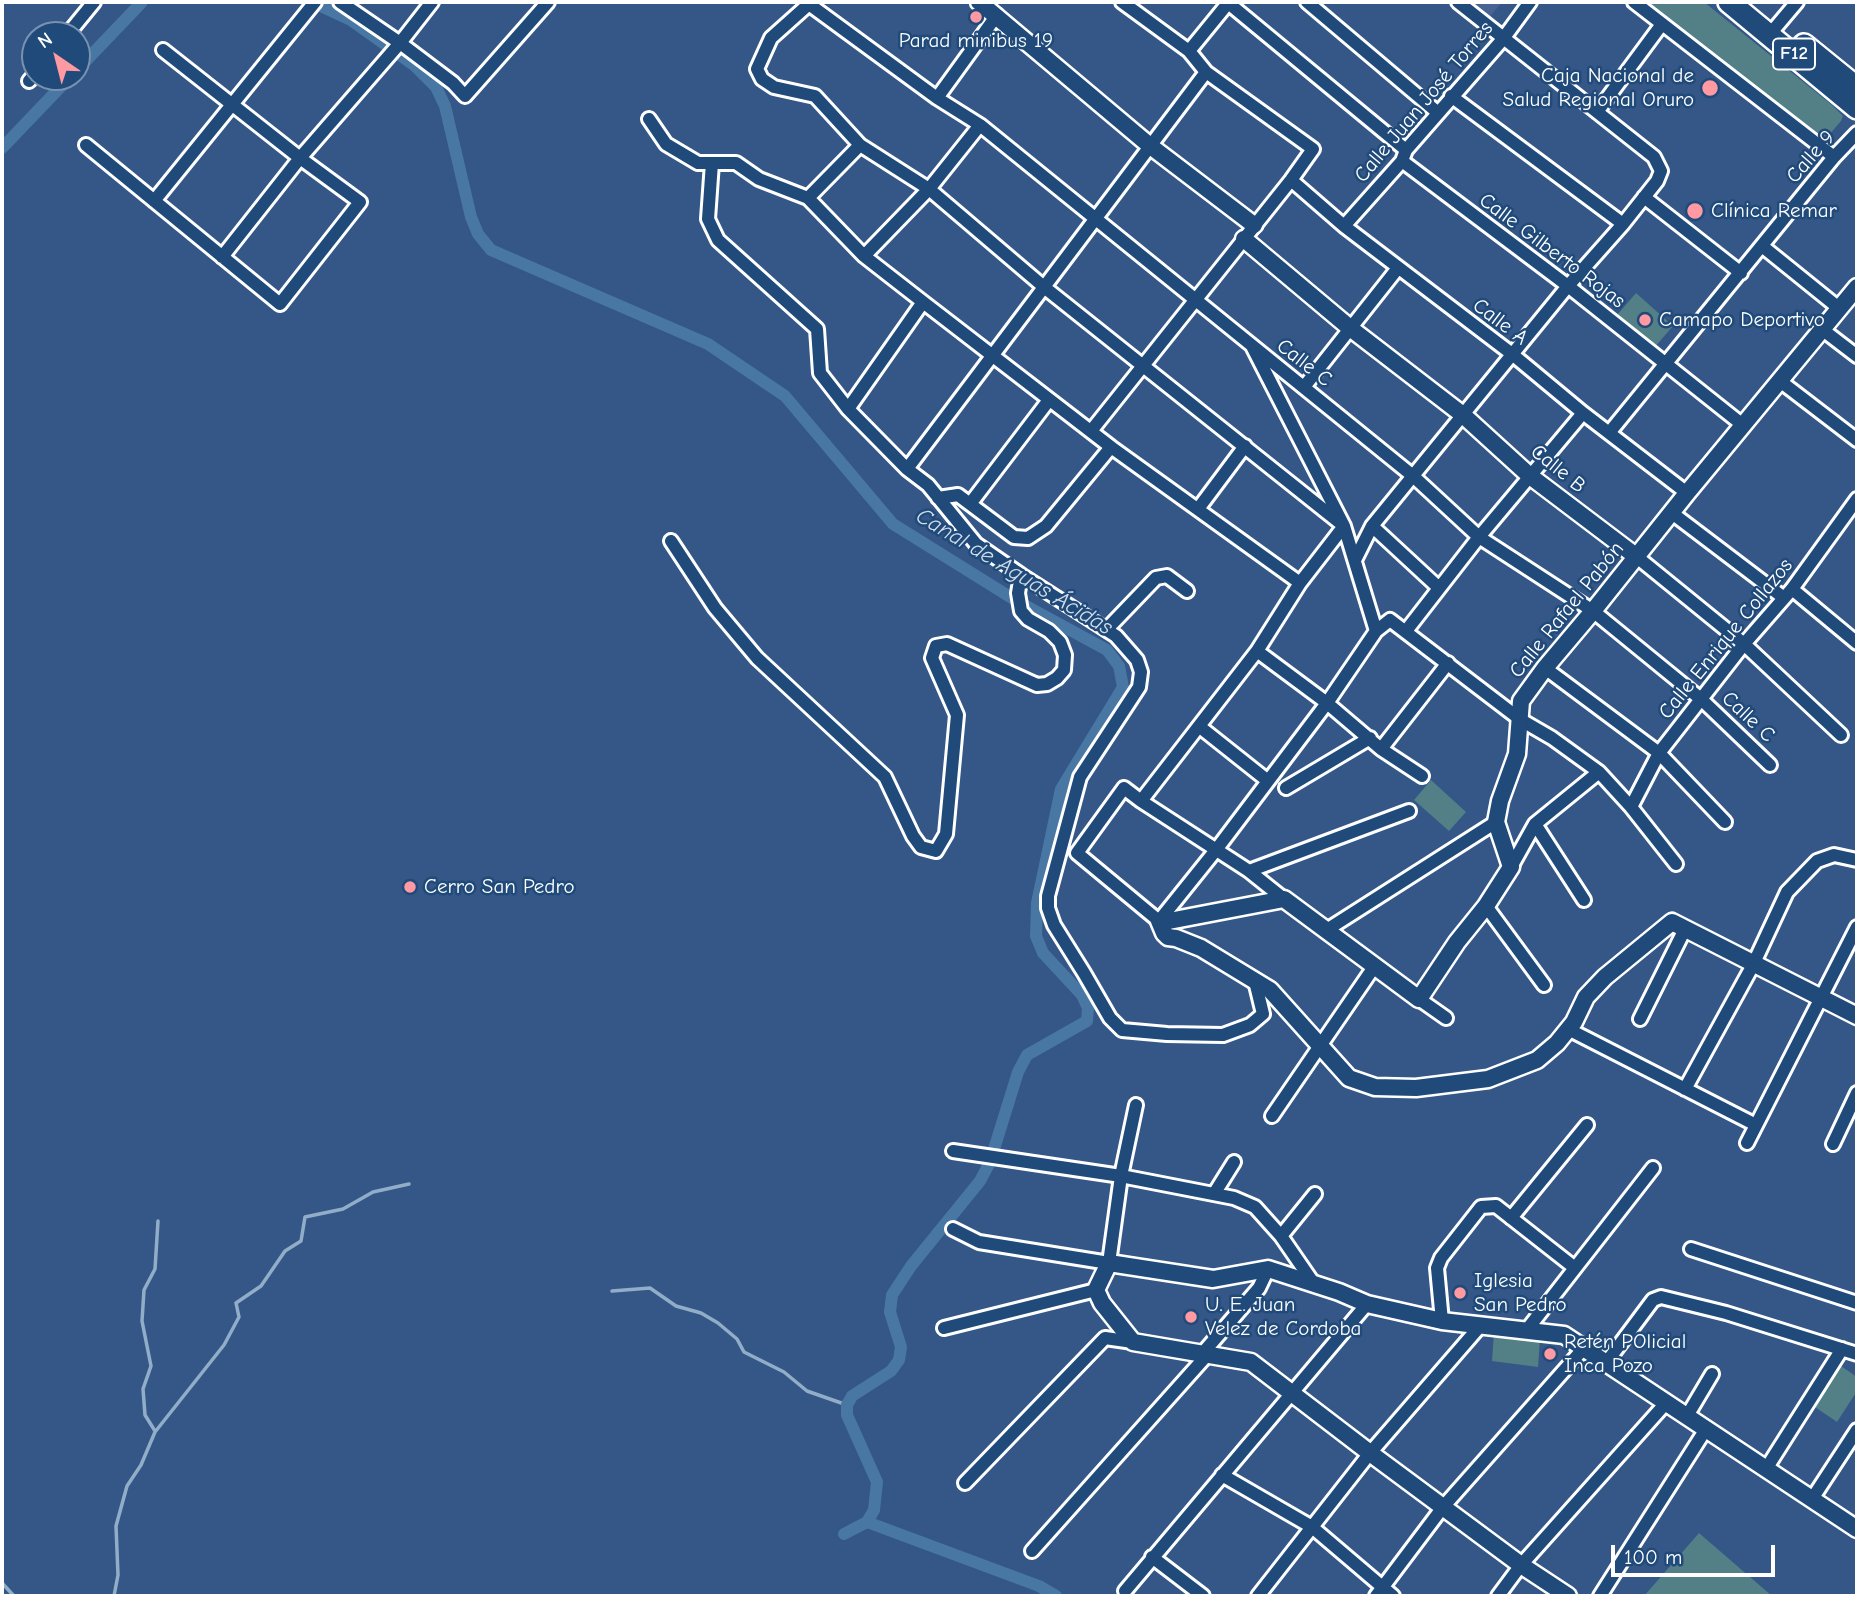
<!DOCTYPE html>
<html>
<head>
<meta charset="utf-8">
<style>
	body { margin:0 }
	#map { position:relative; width:1859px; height:1598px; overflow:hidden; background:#345787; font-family:"Comic Neue",sans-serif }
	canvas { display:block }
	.frame { position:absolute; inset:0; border:4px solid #fff; pointer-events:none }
	.north { position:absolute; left:21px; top:21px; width:70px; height:70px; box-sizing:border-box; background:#1f4a7a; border:2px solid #7992af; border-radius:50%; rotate:325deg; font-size:19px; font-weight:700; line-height:28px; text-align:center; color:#fff }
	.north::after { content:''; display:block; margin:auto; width:24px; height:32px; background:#ff9aa2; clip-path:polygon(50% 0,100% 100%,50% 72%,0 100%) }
	.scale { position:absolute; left:1611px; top:1545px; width:164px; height:32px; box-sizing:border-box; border:4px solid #fff; border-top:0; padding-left:9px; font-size:21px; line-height:24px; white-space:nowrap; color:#fff; -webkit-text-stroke:5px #1f4a7a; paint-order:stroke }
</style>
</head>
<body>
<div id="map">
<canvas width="1859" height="1598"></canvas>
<div class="frame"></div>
<div class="north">N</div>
<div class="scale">100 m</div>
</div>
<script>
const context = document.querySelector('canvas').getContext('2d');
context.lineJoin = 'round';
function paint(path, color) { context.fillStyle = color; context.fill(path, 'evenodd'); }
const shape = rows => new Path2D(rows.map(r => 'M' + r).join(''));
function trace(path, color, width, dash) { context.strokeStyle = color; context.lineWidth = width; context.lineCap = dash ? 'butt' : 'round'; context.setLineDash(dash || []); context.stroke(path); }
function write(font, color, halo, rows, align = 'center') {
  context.font = font + ' "Comic Neue",sans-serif'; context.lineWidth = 5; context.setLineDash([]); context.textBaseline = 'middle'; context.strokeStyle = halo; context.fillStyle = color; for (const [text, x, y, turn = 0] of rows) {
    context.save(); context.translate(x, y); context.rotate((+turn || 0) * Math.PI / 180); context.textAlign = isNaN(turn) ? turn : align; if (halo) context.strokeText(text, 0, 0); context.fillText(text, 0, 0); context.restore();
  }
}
const built = shape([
	[1467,2,1502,2,1488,19]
]);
const green = shape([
	[1641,2,1704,2,1832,105,1843,116,1841,121,1823,142],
	[1636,293,1673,326,1654,348,1617,315],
	[1431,780,1466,812,1449,831,1414,800],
	[1494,1332,1540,1338,1538,1367,1492,1361],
	[1838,1364,1857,1377,1857,1391,1837,1422,1812,1405],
	[1699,1533,1772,1596,1644,1596]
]);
const stream = shape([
	[612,1291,650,1288,676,1306,701,1313,718,1323,737,1339,744,1352,784,1372,807,1391,847,1405],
	[155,1431,145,1415,143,1389,151,1366,142,1321,144,1290,155,1269,158,1221],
	[2,1583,14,1596],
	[114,1596,118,1575,116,1526,127,1486,141,1465,155,1432,224,1345,239,1317,236,1303,261,1286,285,1251,301,1241,305,1217,343,1209,373,1192,409,1184]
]);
const canal = shape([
	[323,7,351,20,386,45],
	[400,55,414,65,436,87,445,106,471,217,478,234,491,250,708,344,785,396,893,524,1015,600,1107,650,1119,666,1123,687,1061,789,1037,903,1036,936,1043,953,1082,995,1088,1008,1087,1021,1027,1055,1018,1072,990,1162,980,1181,911,1266,892,1295,890,1312,901,1347,899,1360,891,1371,852,1396,847,1405,847,1415,877,1482,874,1510,867,1522,1039,1586,1056,1596],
	[77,70,142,2],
	[2,148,70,77],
	[844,1534,867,1522]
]);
const minor = shape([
	[340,2,400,43,453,83,465,96,548,2],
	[806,2,937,98,980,125,1413,476,1479,537,1593,611,1702,700,1770,765],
	[1227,2,1406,150],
	[1307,2,1437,112],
	[1634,2,1834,157],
	[809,4,771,38,757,69,762,79,774,87,815,96,860,145,929,189,1044,287,1344,526,1300,583],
	[1770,34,1797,2],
	[67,35,94,2],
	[1189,51,1229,2],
	[29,81,35,74],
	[1451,96,1623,224],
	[937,98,997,15],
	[1597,112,1662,24],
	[649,119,666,144,698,163,736,163,759,179,808,198,864,256,923,302,1111,447,1300,583,1257,651,1141,801,1124,788,1077,853,1159,921,1216,850,1327,703,1376,631,1344,526,1252,346],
	[86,145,280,304,360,202,300,158,163,50],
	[1402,161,1568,286,1744,426],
	[1291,180,1344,226,1512,354,1583,413,1687,493],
	[1644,197,1741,273],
	[808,198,860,145],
	[154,201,315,2],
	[1344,226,1402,161,1406,150,1503,39,1530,2],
	[1762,246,1840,309],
	[864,256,929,189,980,125],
	[222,257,300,158,400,43,432,2],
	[1823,330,1857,356],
	[1780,381,1857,440],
	[1304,387,1398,268],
	[848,409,923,302],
	[1091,431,1291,180,1313,149,1206,72,1189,51,1122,2],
	[1609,433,1834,157,1857,133],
	[907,469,1206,72],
	[938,498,958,495,1014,537,1028,538,1046,526,1111,447],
	[970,504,1049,400],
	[1198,509,1245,446],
	[1672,513,1784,598],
	[1372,526,1439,588],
	[671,541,715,608,757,658,885,777,913,836,921,847,936,851,946,834,957,715,932,658,936,646,947,644,1037,685,1047,684,1057,678,1064,670,1065,655,1060,642,1049,631,1028,619,1021,611,1018,593,1021,575,976,544,928,485,907,469,848,409,820,373,817,329,718,240,708,219,712,163],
	[1637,557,1744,644,1841,735],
	[1355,560,1372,526,1568,286,1623,224,1657,181,1661,171,1654,157,1458,2],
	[1021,575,1116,636,1137,660,1141,672,1139,687,1080,777,1048,896,1048,908,1054,925,1084,973,1110,1018,1122,1030,1167,1034,1223,1035,1250,1025,1263,1014,1255,981],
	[1792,589,1857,643],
	[1107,629,1156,578,1167,576,1187,591],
	[1376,631,1390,620,1521,720,1552,738,1599,772],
	[1406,631,1479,537,1583,413],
	[1257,651,1327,703,1381,749,1422,776],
	[1545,668,1659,753,1725,822],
	[1200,727,1268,781],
	[1381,749,1448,663],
	[1286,788,1370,738],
	[1141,801,1249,871,1284,899],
	[1631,807,1659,753,1744,644,1792,589,1857,499],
	[1535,824,1584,900],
	[1511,867,1535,824,1599,772,1631,807,1676,864],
	[1249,871,1409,811],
	[1486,906,1544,985],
	[1325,931,1496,822],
	[1419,999,1446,1018],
	[1640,1019,1685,929],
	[1568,1029,1756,1125],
	[1685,1089,1753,965,1787,892,1817,861,1834,855,1857,860],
	[1272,1116,1374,967],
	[1747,1143,1857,927],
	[1833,1144,1857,1093],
	[953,1151,1121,1176,1234,1198,1255,1207,1281,1236,1314,1284],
	[1214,1194,1234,1162],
	[1511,1218,1587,1125],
	[953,1229,979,1242,1109,1263,1121,1176,1136,1105],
	[1281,1236,1315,1194],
	[1691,1249,1857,1303],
	[1442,1321,1437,1268,1441,1258,1481,1207,1496,1206,1575,1268],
	[944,1328,1096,1290],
	[1526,1331,1653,1168],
	[1202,1354,1259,1288,1268,1269],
	[1606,1363,1653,1300,1661,1297,1726,1313,1857,1354],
	[1687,1416,1712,1374],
	[1766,1469,1842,1349],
	[1222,1475,1312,1527,1393,1596],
	[965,1483,1105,1338,1133,1342],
	[1812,1499,1857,1430],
	[1032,1551,1208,1354],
	[1152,1557,1203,1596],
	[1125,1591,1367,1304],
	[1258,1596,1370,1453,1481,1325],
	[1376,1596,1443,1507,1584,1348],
	[1498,1596,1521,1565,1666,1403],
	[1600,1596,1706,1429]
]);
const tertiary = shape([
	[979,2,1149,145,1254,225],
	[1244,239,1350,328,1463,415,1530,476,1637,557],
	[1857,287,1687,493,1593,611,1545,668,1521,701,1517,754,1500,801,1496,822,1511,867,1486,906,1457,942,1419,999,1284,899,1169,921,1159,921,1164,933,1168,937,1176,938,1201,948,1270,990,1349,1078,1375,1087,1416,1088,1488,1079,1537,1060,1557,1043,1574,1022,1586,997,1605,977,1672,922,1857,1016],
	[1568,1596,1521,1565,1370,1453,1251,1362,1133,1342,1102,1303,1096,1290,1109,1263,1213,1279,1268,1269,1339,1292,1367,1304,1442,1321,1564,1335,1857,1529]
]);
const primary = shape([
	[1729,2,1857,108],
	[1804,45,1857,88]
]);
const markers = [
	[976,17,7,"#ff9aa2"],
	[1710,88,9,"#ff9aa2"],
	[1695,211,9,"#ff9aa2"],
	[1645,320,7,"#ff9aa2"],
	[410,887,7,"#ff9aa2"],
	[1460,1293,7,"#ff9aa2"],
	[1191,1317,7,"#ff9aa2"],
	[1550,1354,7,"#ff9aa2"]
];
const shields = [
	[1794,54,42]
];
const shieldNames = [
	["F12",1794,54]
];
const poiNames = [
	["Parad minibus 19",976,41,"center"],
	["Caja Nacional de",1694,76,"right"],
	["Salud Regional Oruro",1694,100,"right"],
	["Clínica Remar",1711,211],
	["Camapo Deportivo",1659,320],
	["Cerro San Pedro",424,887],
	["Iglesia",1474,1281],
	["San Pedro",1474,1305],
	["U. E. Juan",1205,1305],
	["Velez de Cordoba",1205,1329],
	["Retén POlicial",1564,1342],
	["Inca Pozo",1564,1366]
];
const streetNames = [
	["Calle Juan José Torres",1424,102,-50],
	["Calle 9",1811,157,-49],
	["Calle Gilberto Rojas",1552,251,37],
	["Calle A",1500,322,37],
	["Calle C",1304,363,38],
	["Calle B",1558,469,39],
	["Calle Rafael Pabón",1567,610,-51],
	["Calle Enrique Collazos",1726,639,-51],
	["Calle C",1748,717,43]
];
const waterNames = [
	["Canal de Aguas Ácidas",1014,572,31]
];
paint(built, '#486492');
paint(green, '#537f87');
trace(stream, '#91adc8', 3.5);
trace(canal, '#4877a4', 12);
trace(minor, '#fff', 18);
trace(tertiary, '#fff', 21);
trace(primary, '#fff', 26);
trace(minor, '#1f4a7a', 12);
trace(tertiary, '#1f4a7a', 16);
trace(primary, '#1f4a7a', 21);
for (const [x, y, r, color] of markers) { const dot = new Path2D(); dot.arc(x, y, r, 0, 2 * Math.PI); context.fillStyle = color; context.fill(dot); trace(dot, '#1f4a7a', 2.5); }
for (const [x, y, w] of shields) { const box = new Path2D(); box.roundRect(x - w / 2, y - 15.5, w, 31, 5); context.fillStyle = '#1f4a7a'; context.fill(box); trace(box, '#fff', 2); }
write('bold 19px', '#fff', null, shieldNames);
write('21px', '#fff', '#1f4a7a', poiNames, 'left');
write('21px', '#fff', '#1f4a7a', streetNames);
write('italic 23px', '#d1dde8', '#1f4a7a', waterNames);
</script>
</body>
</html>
